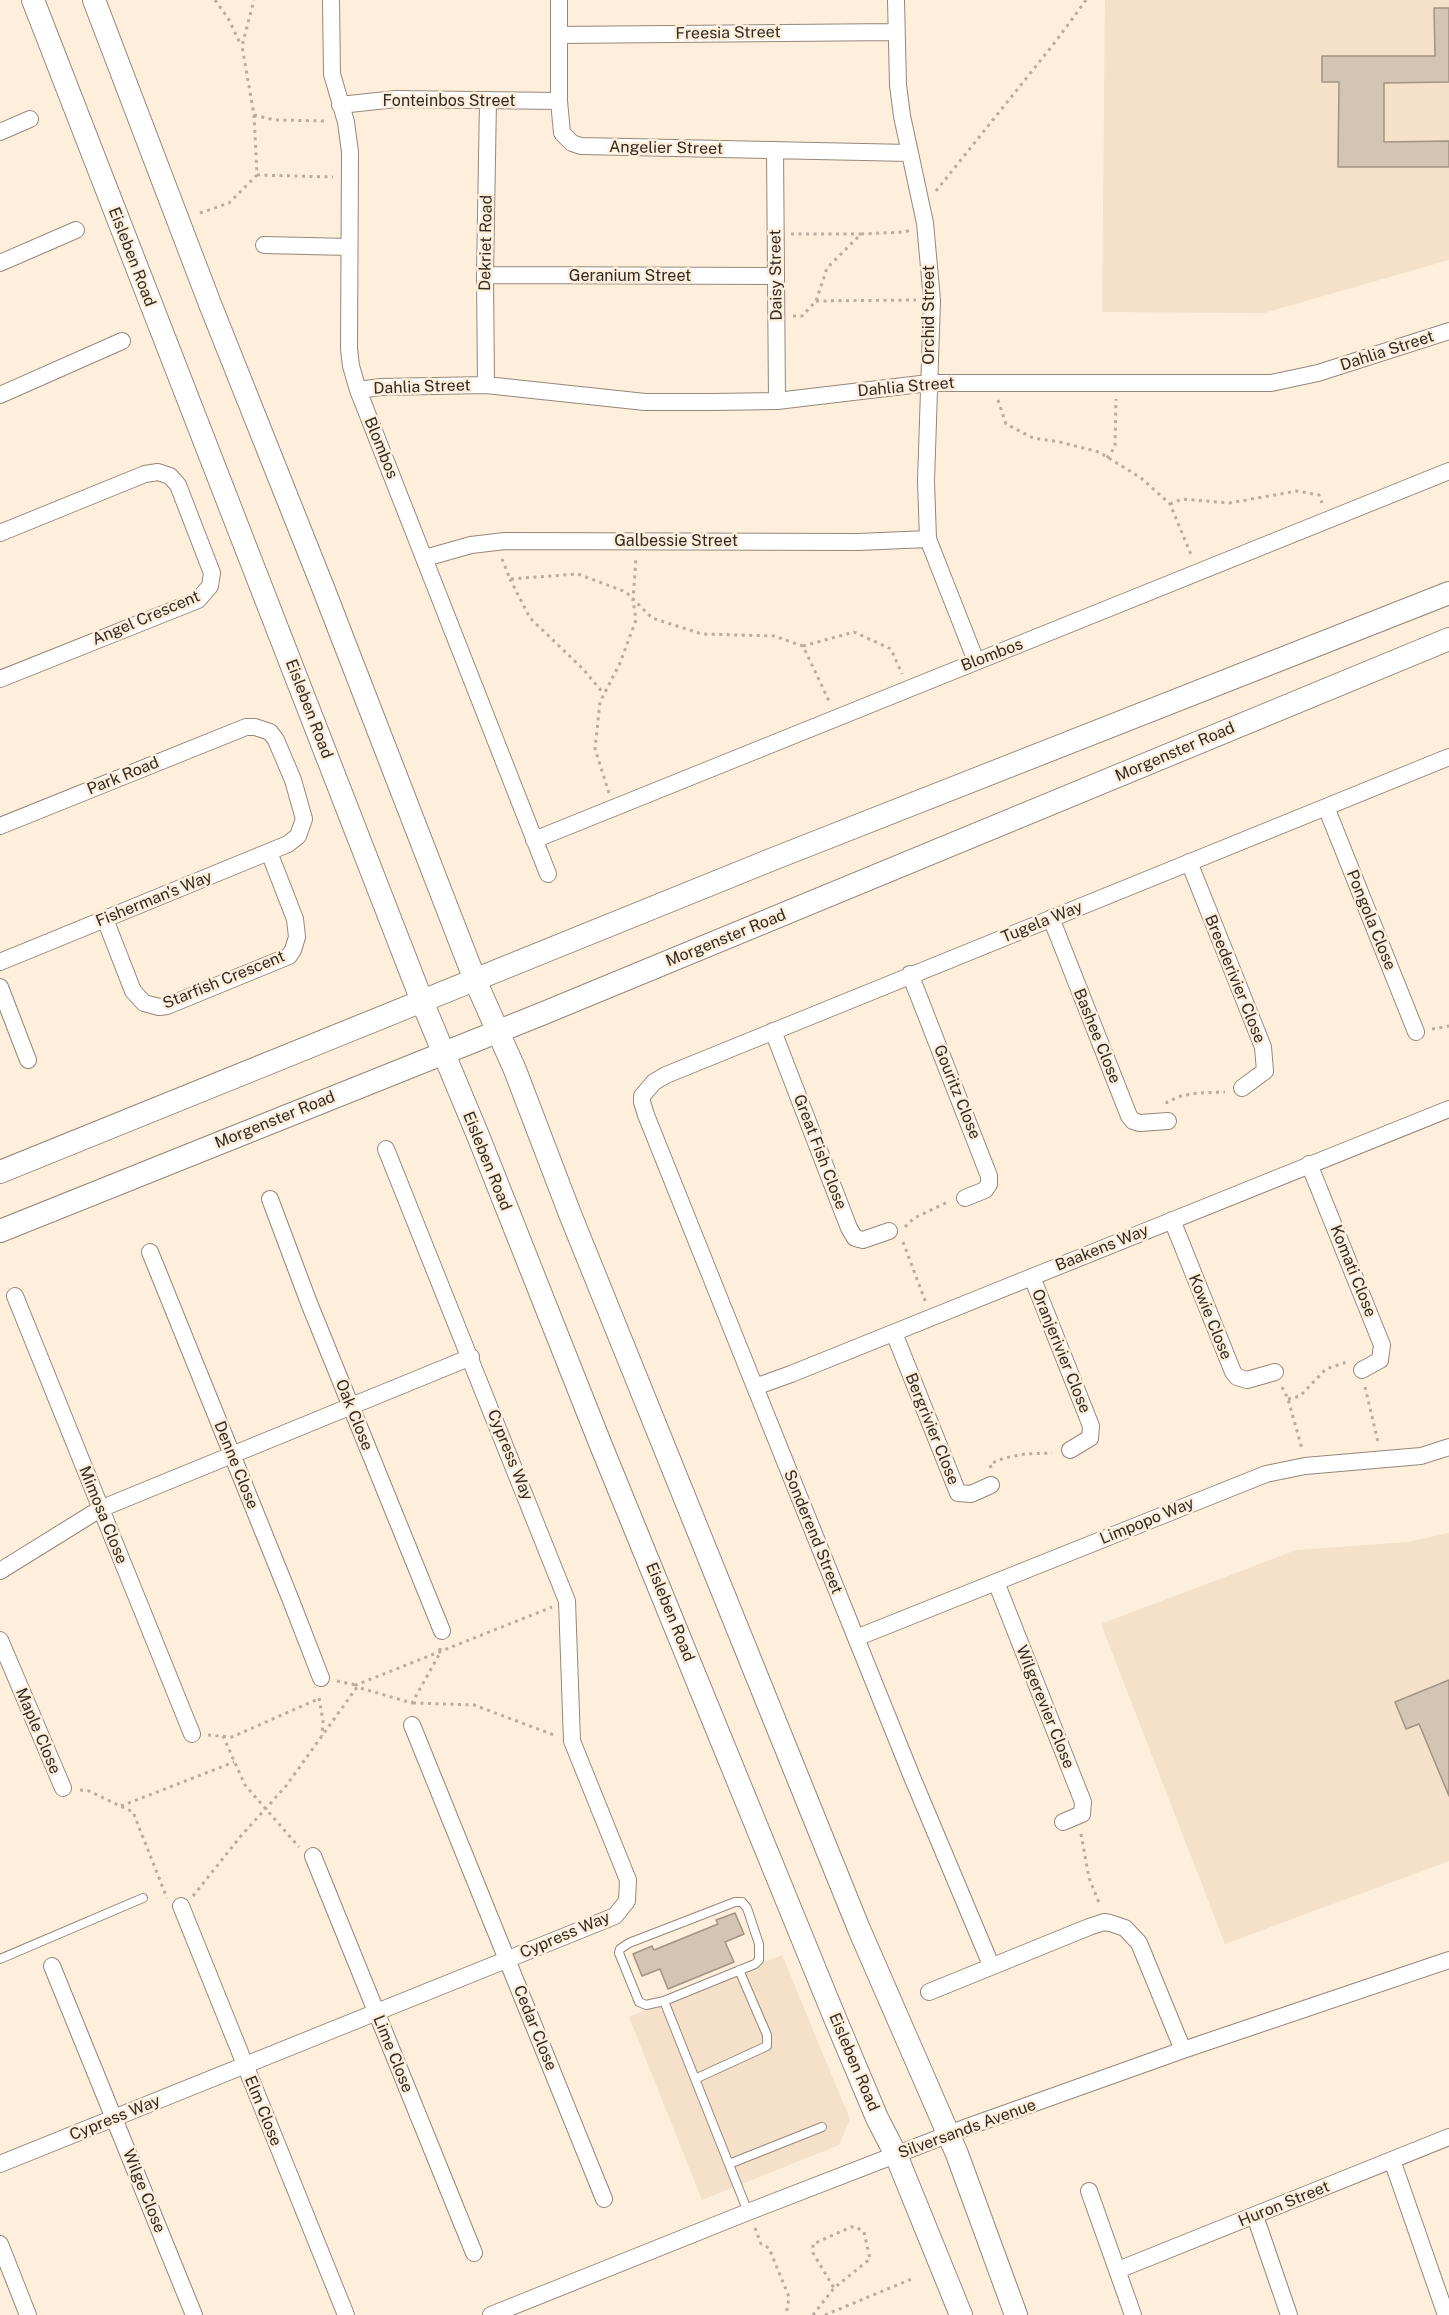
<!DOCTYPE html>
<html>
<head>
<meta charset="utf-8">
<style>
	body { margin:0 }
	canvas { display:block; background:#feeedc }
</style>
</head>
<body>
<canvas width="1449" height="2315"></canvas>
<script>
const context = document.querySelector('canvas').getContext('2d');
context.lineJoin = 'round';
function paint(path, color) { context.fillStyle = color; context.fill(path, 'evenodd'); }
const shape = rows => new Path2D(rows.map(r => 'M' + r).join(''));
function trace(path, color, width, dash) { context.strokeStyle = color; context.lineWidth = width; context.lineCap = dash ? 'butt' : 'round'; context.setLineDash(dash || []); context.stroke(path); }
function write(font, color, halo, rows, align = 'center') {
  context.font = font + ' "Public Sans",sans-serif'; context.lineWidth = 5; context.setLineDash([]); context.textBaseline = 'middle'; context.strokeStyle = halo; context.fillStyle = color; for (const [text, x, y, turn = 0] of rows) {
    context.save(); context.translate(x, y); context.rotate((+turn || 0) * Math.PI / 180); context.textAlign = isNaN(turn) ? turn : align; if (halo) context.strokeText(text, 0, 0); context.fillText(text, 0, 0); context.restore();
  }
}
const built = shape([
	[1105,0,1449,0,1449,260,1264,313,1102,312],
	[1449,1533,1449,1861,1225,1944,1101,1624,1296,1550,1408,1542],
	[782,1955,850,2119,839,2145,702,2200,629,2017]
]);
const building = shape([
	[1434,8,1449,8,1449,82,1384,83,1384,142,1449,141,1449,167,1338,167,1339,82,1322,82,1322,56,1435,56,1434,8],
	[1449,1680,1449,1796,1419,1724,1406,1729,1395,1702,1449,1680],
	[735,1913,744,1934,725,1942,734,1962,668,1989,660,1969,642,1976,633,1954,652,1946,654,1950,718,1924,716,1920,735,1913]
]);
const path = shape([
	[215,0,228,18,241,45],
	[254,115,275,120,327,121],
	[257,175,333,177],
	[936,191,1056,41,1086,0],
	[200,213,229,203,257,175,254,115,242,46,254,0],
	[791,234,861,234],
	[816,301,916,300],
	[793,316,802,316,816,301,827,268,861,234,905,232,910,230],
	[998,400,1006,424,1033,438,1060,442,1099,452,1141,478,1170,504,1192,557],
	[1107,458,1115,447,1116,399],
	[1170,504,1182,499,1229,503,1297,491,1319,495,1322,503],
	[502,559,510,579,578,574,626,592,652,618,702,634,774,636,803,646,830,703],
	[510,579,530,618,582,668,604,694],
	[803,646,854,632,891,649,902,674],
	[609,793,595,749,600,702,620,663,636,620,633,600,636,558],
	[1432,1029,1449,1026],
	[1167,1104,1167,1102,1181,1096,1198,1093,1225,1092],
	[905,1227,914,1218,948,1202],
	[903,1242,926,1303],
	[1282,1387,1288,1399,1302,1449],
	[1365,1387,1378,1442],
	[1288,1399,1300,1396,1326,1369,1347,1362],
	[991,1468,990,1464,1004,1458,1025,1454,1052,1453],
	[337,1681,356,1685],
	[357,1686,356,1685,552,1607],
	[319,1698,323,1721,322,1736],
	[413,1703,474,1705,554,1735],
	[208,1735,232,1737,318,1699],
	[223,1736,245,1785,299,1847],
	[80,1790,89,1791,133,1812,167,1898],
	[121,1806,234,1762],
	[1081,1834,1089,1878,1100,1905],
	[193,1896,240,1837,286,1786,357,1687,412,1703,440,1653,440,1648],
	[755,2228,761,2244,769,2248,789,2297,787,2310,788,2315],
	[813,2315,834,2288,870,2259,864,2232,856,2227,851,2227,813,2244,813,2253,834,2288],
	[825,2315,914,2278]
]);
const lane = shape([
	[735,1902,742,1902,747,1908,759,1944,759,1960,755,1964,664,2001,646,2005,639,2002,619,1953,620,1949,629,1943,735,1902],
	[0,1959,143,1898],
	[664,2001,748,2212],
	[695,2079,767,2046,767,2035,739,1970],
	[729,2164,822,2127]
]);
const street = shape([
	[331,0,332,74,346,122,350,152,349,349,351,366,358,390,548,874],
	[559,0,559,101,562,133,572,143,581,146,910,153],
	[896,0,898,85,902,116,925,223,932,300,926,481,928,539,976,661],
	[559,35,896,32],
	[340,105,396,99,559,101],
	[0,132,30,119],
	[775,150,777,401],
	[264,245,349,247],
	[0,263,76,230],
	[485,275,775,276],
	[486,385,485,275,488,100],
	[358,390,381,387,486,385,645,402,713,402,777,401,929,383,1271,383,1318,373,1449,331],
	[0,395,122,341],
	[0,533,145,474,158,472,170,476,178,485,212,573,210,586,198,600,0,679],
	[425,558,471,545,505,541,858,542,928,539],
	[1326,807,1416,1032],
	[0,826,246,727,255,727,270,732,276,740,293,780,304,819,298,836,288,844,0,962],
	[534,840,1449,471],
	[1189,862,1263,1047,1265,1071,1242,1088],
	[1051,918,1129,1116,1133,1121,1140,1123,1168,1121],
	[105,919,133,991,144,1003,159,1007,167,1006,289,956,293,950,297,937,295,919,269,852],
	[910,974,989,1176,989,1184,985,1190,965,1198],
	[0,987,28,1060],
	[773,1031,849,1228,855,1238,863,1240,889,1231],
	[1309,1164,1382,1345,1380,1360,1362,1370],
	[270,1199,309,1303,442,1631],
	[1172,1220,1233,1372,1237,1377,1247,1380,1275,1372],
	[150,1252,290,1598,321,1678],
	[1032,1277,1091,1426,1090,1438,1070,1450],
	[15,1296,192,1734],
	[894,1333,958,1493,971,1494,991,1485],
	[755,1387,791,1374,1449,1109],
	[0,1571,100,1509,471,1357],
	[996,1582,1083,1802,1082,1814,1063,1822],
	[856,1638,1266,1474,1305,1466,1421,1456,1449,1447],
	[0,1640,63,1788],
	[412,1725,604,2199],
	[313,1856,474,2253],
	[181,1906,346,2315],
	[991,1965,912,1777,755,1387,646,1115,642,1102,642,1096,654,1082,666,1075,1449,757],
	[52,1966,194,2315],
	[929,1992,1089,1927,1104,1922,1110,1923,1125,1928,1139,1943,1183,2050],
	[1392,2160,1446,2315],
	[0,2164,615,1916,627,1901,628,1880,572,1741,567,1601,386,1149],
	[1089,2191,1133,2315],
	[1255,2216,1289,2315],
	[0,2244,28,2315],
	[1118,2270,1449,2137],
	[491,2315,748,2212,970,2126,1183,2050,1449,1960]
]);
const secondary = shape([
	[33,0,422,1001,479,1138,600,1443,832,2011,877,2118,896,2155,961,2315],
	[94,0,210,304,322,585,475,980,515,1070,570,1214,859,1929,957,2154,1016,2315],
	[0,1172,773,859,1449,593],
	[0,1231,544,1013,1449,639]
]);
const streetNames = [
	["Freesia Street",728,33,-1],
	["Fonteinbos Street",449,101],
	["Angelier Street",666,148,1],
	["Dekriet Road",486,243,-89],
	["Eisleben Road",132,257,69],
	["Daisy Street",776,275,-91],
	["Geranium Street",630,276],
	["Orchid Street",929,315,-90],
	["Dahlia Street",1387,351,-18],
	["Dahlia Street",422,387,-2],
	["Dahlia Street",906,387,-5],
	["Blombos",381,448,68],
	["Galbessie Street",676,541],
	["Angel Crescent",146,618,-23],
	["Blombos",992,655,-21],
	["Eisleben Road",309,709,69],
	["Morgenster Road",1175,752,-23],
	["Park Road",123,776,-22],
	["Fisherman's Way",154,899,-22],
	["Pongola Close",1371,920,68],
	["Tugela Way",1042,922,-22],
	["Morgenster Road",726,938,-22],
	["Breederivier Close",1235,979,68],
	["Starfish Crescent",224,980,-22],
	["Bashee Close",1097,1036,68],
	["Gouritz Close",957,1092,68],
	["Morgenster Road",275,1120,-22],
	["Great Fish Close",820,1152,69],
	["Eisleben Road",487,1161,68],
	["Baakens Way",1102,1248,-22],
	["Komati Close",1353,1271,68],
	["Kowie Close",1210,1317,68],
	["Oranjerivier Close",1061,1351,68],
	["Oak Close",354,1415,68],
	["Bergrivier Close",932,1429,68],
	["Cypress Way",510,1455,68],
	["Denne Close",236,1465,68],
	["Mimosa Close",103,1515,68],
	["Limpopo Way",1147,1521,-22],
	["Sonderend Street",813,1532,68],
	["Eisleben Road",670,1612,68],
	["Wilgerevier Close",1045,1707,68],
	["Maple Close",38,1731,67],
	["Cypress Way",565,1935,-23],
	["Cedar Close",535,2028,68],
	["Lime Close",393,2054,68],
	["Eisleben Road",854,2062,67],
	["Elm Close",263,2111,68],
	["Cypress Way",115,2118,-22],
	["Silversands Avenue",967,2129,-20],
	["Wilge Close",144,2191,68],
	["Huron Street",1284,2204,-22]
];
paint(built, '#f5e0c9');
paint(building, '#d3c4b3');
trace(building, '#a29383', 1.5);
trace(lane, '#968778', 10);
trace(street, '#968778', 18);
trace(secondary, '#968778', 24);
trace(path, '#baad9f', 3, [3, 4.5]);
trace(lane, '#fff', 8);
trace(street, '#fff', 16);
trace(secondary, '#fff', 22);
write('16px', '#312b24', '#feeedc', streetNames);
</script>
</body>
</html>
